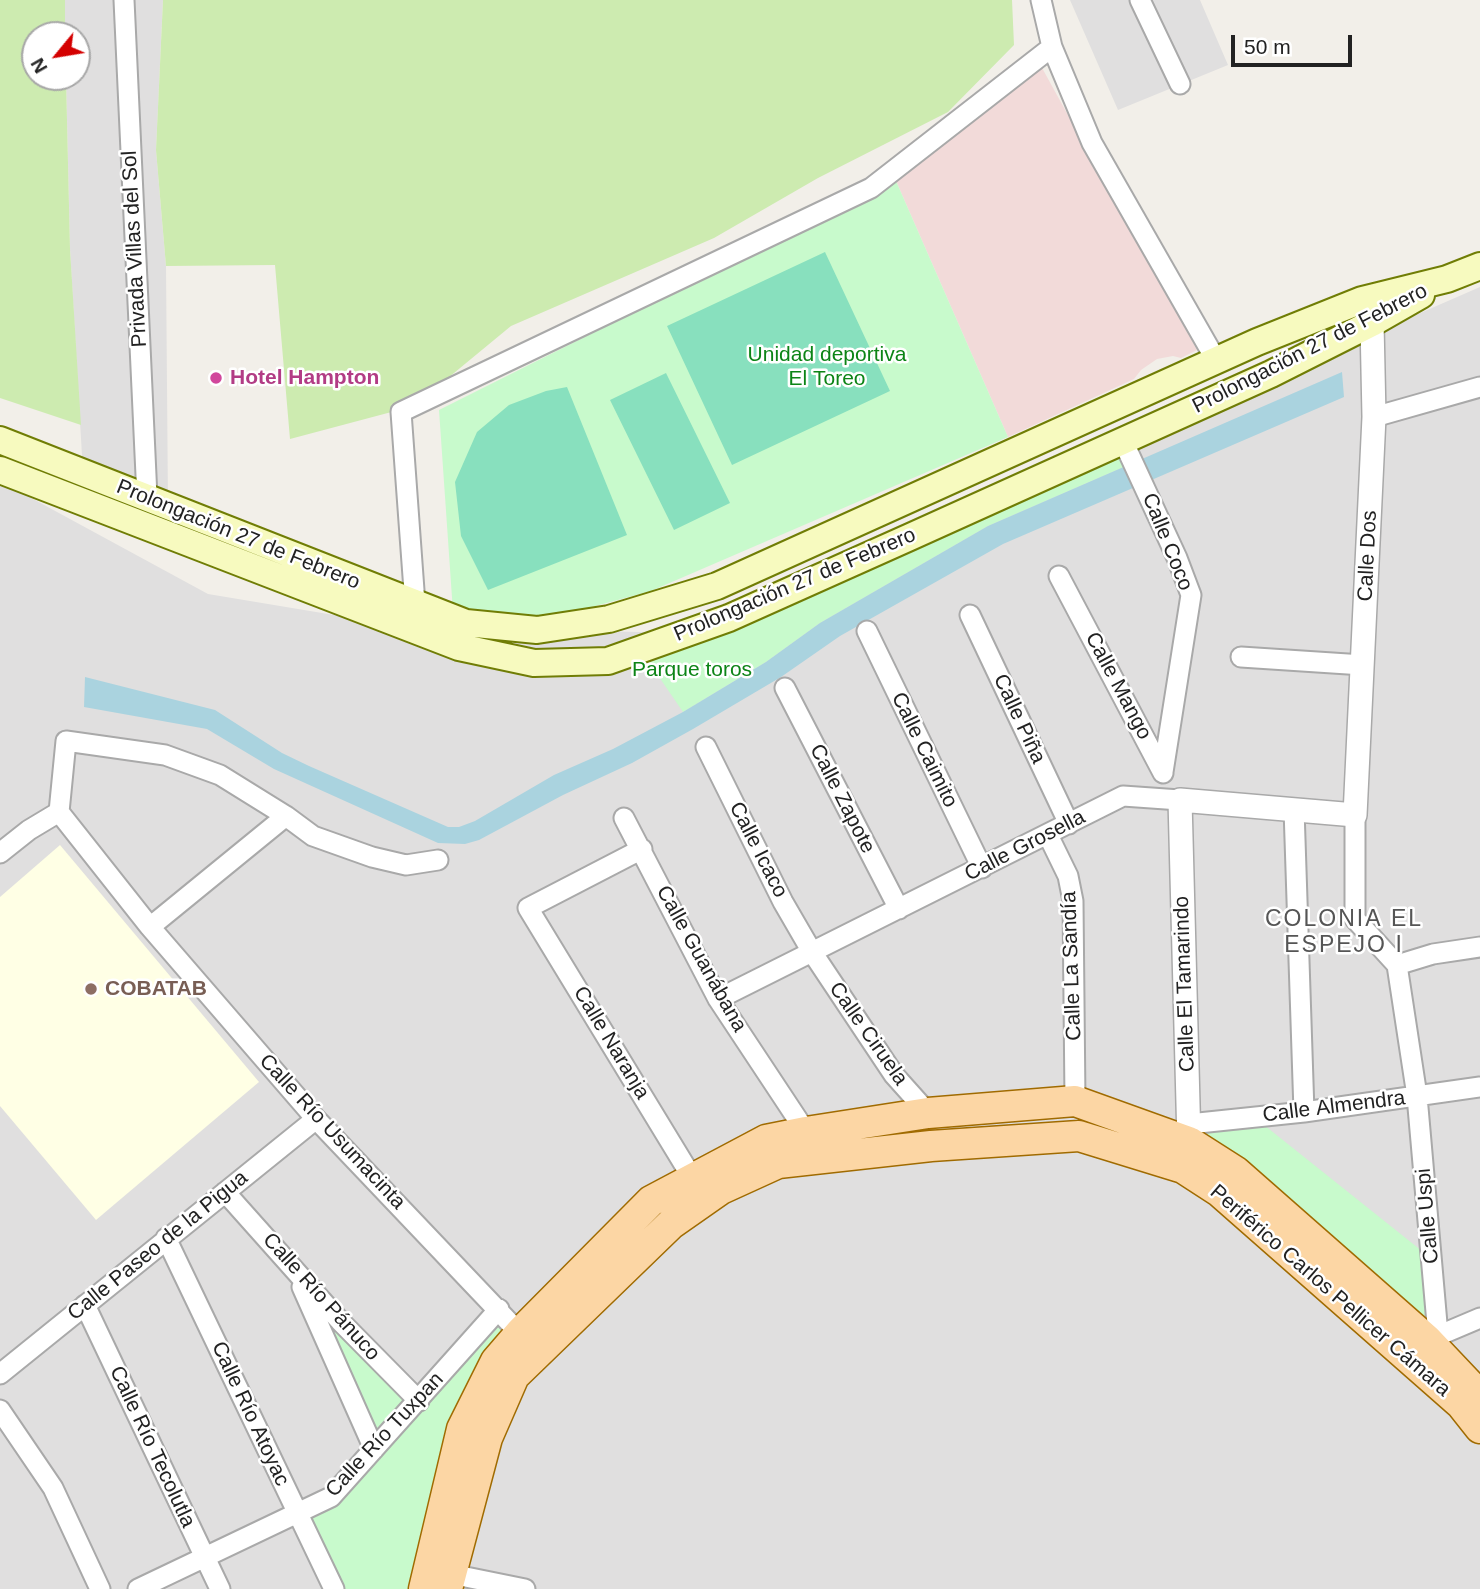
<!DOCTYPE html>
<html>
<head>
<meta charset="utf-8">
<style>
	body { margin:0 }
	#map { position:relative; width:1480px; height:1589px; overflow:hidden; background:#f2efe9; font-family:Arial,sans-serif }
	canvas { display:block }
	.north { position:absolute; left:21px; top:21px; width:70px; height:70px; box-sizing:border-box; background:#fff; border:2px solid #a7a7a7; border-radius:50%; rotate:240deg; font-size:19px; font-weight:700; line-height:28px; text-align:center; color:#222 }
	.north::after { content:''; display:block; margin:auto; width:24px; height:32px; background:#d40000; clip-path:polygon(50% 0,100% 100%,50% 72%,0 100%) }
	.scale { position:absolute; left:1231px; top:35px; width:121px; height:32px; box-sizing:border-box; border:4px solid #222; border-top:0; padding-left:9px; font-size:21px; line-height:24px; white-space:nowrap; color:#222; -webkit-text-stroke:5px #fff; paint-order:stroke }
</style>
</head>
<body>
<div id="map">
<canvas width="1480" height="1589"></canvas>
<div class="north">N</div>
<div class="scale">50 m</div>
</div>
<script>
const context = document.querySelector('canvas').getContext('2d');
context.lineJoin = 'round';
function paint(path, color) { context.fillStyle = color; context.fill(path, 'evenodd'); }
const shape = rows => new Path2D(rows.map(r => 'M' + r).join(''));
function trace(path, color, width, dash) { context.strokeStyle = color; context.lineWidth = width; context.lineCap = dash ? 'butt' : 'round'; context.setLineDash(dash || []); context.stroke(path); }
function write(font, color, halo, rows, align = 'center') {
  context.font = font + ' Arial,sans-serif'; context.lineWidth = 5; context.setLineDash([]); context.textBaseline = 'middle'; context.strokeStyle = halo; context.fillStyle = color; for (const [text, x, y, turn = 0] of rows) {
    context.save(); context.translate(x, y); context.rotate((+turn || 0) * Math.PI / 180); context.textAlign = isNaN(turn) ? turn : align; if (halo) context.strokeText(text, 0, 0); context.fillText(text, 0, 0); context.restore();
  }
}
const residential = shape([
	[65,0,163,0,156,150,166,266,168,506,83,473,70,249,66,77,77,77,77,35,65,35],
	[1070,0,1200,0,1228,65,1118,110],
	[1480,287,1480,1589,0,1589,0,481,208,594,406,627,687,633]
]);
const commercial = shape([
	[1041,66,1197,350,1181,358,1173,356,1157,359,1141,370,1134,379,1008,437,896,181]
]);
const education = shape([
	[60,845,259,1082,96,1220,0,1106,0,897]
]);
const grass = shape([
	[0,0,65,0,65,35,35,35,35,77,66,77,70,249,81,425,0,398],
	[163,0,1012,0,1014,45,948,112,818,178,714,238,511,326,414,406,290,439,275,265,166,266,156,150]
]);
const park = shape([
	[896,181,1008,437,651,591,540,621,453,612,439,410],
	[1123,441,1133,463,988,526,820,623,766,662,683,712,644,655],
	[1254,1117,1432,1259,1438,1335,1189,1124],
	[293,1266,419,1400,499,1309,521,1332,424,1589,334,1589,297,1513,374,1449]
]);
const pitch = shape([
	[825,252,890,391,732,465,667,326],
	[666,373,730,503,674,530,610,400],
	[567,387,627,535,488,590,461,536,455,482,477,432,509,405,546,391]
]);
const water = shape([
	[1342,372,1344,397,1003,544,840,636,781,677,693,729,632,763,563,795,479,840,465,844,438,843,274,769,207,729,84,707,85,677,215,710,282,753,309,766,448,827,459,827,475,821,554,775,613,749,683,712,766,662,820,623,988,526]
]);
const minor = shape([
	[124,0,147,497],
	[1041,0,1052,47,1092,143,1216,360],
	[1140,0,1180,84],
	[1374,417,1480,387],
	[1123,441,1177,558,1191,595,1163,772],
	[1059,576,1163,773],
	[415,604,401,412,871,188,1052,47],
	[970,615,1069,824],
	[867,631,982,868],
	[1241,657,1363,665],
	[785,688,899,909],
	[706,747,783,902,812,952,894,1075,928,1113],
	[1294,809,1304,1112],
	[1355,815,1355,919,1397,965,1417,1096,1438,1335],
	[286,816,150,927,59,812,66,741,165,755,220,775,286,816,313,836,372,857,406,865,438,860],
	[624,818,718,999,806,1132],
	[1048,835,1068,876,1073,901,1075,1101],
	[642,849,528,908,693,1179],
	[0,853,29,830,59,812],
	[150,927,316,1119,528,1342],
	[1397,965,1433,954,1480,947],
	[718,999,1123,796,1180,800],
	[1189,1124,1304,1112,1480,1087],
	[225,1192,340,1321,419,1401],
	[166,1238,334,1589],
	[302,1287,374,1449],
	[85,1305,220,1589],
	[1428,1340,1480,1318],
	[0,1374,316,1119],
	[0,1410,53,1488,100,1589],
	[451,1574,525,1589],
	[138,1589,331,1497,499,1309]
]);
const tertiary = shape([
	[1186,1155,1189,1142,1180,800,1355,815,1374,417,1372,323,1365,307]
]);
const secondary = shape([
	[0,440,466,623,537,630,609,619,717,586,1257,342,1362,300,1447,279,1480,266],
	[0,470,459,647,534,663,608,661,729,618,910,537,1271,374,1372,323,1421,295]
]);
const primary = shape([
	[424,1589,462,1429,496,1361,521,1332,651,1201,766,1140,806,1132,928,1113,1075,1101,1189,1142,1236,1172,1427,1340,1480,1396],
	[447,1589,487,1438,514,1376,671,1224,721,1189,778,1163,931,1146,1079,1136,1183,1168,1220,1192,1461,1404,1480,1428]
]);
const markers = [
	[216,378,7,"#d1479c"],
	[91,989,7,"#8d6e63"]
];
const streetNames = [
	["Privada Villas del Sol",135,249,-93],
	["Prolongación 27 de Febrero",1310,349,-27],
	["Prolongación 27 de Febrero",238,535,22],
	["Calle Coco",1167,542,68],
	["Calle Dos",1368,556,-87],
	["Prolongación 27 de Febrero",795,585,-23],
	["Calle Mango",1118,686,62],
	["Calle Piña",1019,719,65],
	["Calle Caimito",924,750,64],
	["Calle Zapote",842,799,63],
	["Calle Grosella",1025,846,-27],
	["Calle Icaco",758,850,63],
	["Calle Guanábana",701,959,61],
	["Calle La Sandía",1072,966,-92],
	["Calle El Tamarindo",1185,984,-92],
	["Calle Ciruela",868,1034,55],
	["Calle Naranja",611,1043,59],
	["Calle Almendra",1334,1107,-7],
	["Calle Río Usumacinta",332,1132,47],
	["Calle Uspi",1428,1216,-95],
	["Calle Paseo de la Pigua",158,1246,-39],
	["Periférico Carlos Pellicer Cámara",1330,1291,41],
	["Calle Río Pánuco",321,1297,48],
	["Calle Río Atoyac",250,1414,65],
	["Calle Río Tuxpan",385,1435,-47],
	["Calle Río Tecolutla",152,1447,65]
];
const parkNames = [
	["Unidad deportiva",827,355],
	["El Toreo",827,379],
	["Parque toros",692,670]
];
const hotelNames = [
	["Hotel Hampton",230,378]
];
const educationNames = [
	["COBATAB",105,989]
];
const neighbourhoodNames = [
	["COLONIA EL",1344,920],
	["ESPEJO I",1344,946]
];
paint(residential, '#e0dfdf');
paint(commercial, '#f2dad9');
paint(education, '#ffffe5');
paint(grass, '#cdebb0');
paint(park, '#c8facc');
paint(pitch, '#88e0be');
paint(water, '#aad3df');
trace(minor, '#a9a9a9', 23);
trace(tertiary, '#a9a9a9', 26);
trace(secondary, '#707d05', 30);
trace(primary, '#a06b00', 33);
trace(minor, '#fff', 19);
trace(tertiary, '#fff', 23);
trace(secondary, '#f7fabf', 26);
trace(primary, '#fcd6a4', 30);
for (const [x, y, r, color] of markers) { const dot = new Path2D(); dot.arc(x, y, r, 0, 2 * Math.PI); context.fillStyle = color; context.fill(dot); trace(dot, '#fff', 2.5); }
write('21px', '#222', '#fff', streetNames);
write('21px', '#0c8416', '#fff', parkNames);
write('bold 21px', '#b23c85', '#fff', hotelNames, 'left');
write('bold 21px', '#785e54', '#fff', educationNames, 'left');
context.letterSpacing = '2px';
write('23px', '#555', '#fff', neighbourhoodNames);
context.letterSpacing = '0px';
</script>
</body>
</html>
